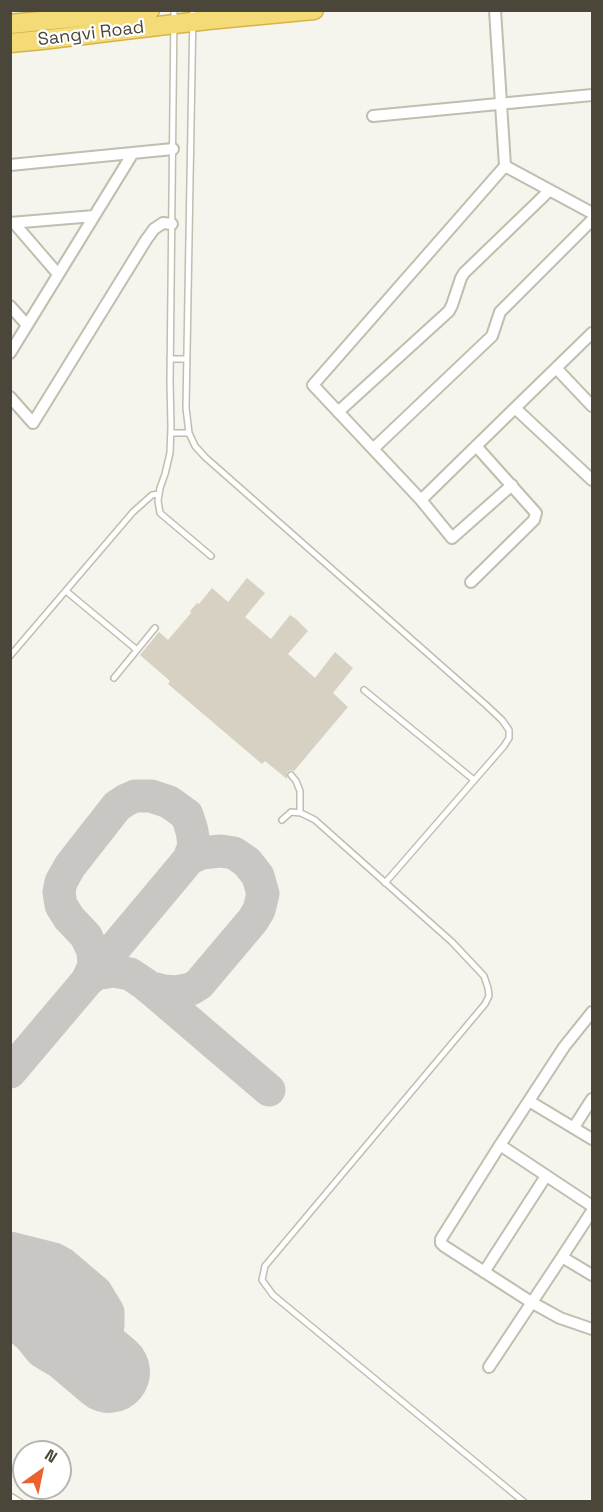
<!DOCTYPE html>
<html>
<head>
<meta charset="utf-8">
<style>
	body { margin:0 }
	#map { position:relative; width:603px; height:1512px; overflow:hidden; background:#f5f4ed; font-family:"Space Grotesk",sans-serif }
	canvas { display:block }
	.frame { position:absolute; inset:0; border:12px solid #4a463a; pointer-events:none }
	.north { position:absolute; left:12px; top:1440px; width:60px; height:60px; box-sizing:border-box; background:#fff; border:2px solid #b7b5b0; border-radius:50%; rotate:33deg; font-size:16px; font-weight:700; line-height:24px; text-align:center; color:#4a463a }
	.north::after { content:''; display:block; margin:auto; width:21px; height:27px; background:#ed612c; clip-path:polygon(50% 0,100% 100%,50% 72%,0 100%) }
</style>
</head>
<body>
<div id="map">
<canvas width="603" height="1512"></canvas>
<div class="frame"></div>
<div class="north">N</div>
</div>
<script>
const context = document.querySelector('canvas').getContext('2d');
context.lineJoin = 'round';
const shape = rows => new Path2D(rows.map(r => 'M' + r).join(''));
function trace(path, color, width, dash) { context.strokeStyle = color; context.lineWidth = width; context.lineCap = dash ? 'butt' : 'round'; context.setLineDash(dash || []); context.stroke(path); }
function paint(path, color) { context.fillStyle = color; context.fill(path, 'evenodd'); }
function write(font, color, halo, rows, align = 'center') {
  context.font = font + ' "Space Grotesk",sans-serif'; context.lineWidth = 4.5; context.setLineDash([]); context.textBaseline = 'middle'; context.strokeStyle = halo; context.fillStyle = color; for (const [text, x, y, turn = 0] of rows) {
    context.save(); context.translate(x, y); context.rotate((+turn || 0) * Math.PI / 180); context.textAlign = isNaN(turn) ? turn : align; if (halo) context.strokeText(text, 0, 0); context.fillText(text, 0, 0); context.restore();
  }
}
const taxiway = shape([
	[87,981,95,974,114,971,130,974,145,984,269,1090],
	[148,987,164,991,176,992,191,989,199,984,253,920,259,910,263,894,258,876,247,862,234,853,221,851,201,853,189,859],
	[10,1072,87,981,189,859,194,845,192,831,187,815,169,802,151,796,135,796,126,800,117,806,70,866,61,882,59,892,61,905,69,918,86,936,93,951,94,966,87,981],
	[10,1248,54,1259,63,1264,96,1292,108,1312,108,1325,105,1338,98,1348,88,1354,74,1359,56,1360,41,1351,33,1341,21,1323,10,1302]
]);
const runway = shape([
	[10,1288,109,1372]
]);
const building = shape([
	[247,578,265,593,245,617,271,639,290,615,296,619,308,631,288,654,315,678,335,652,353,668,333,693,348,707,294,771,291,770,287,772,287,779,265,761,262,764,168,684,170,681,140,655,159,632,168,640,191,613,190,611,197,603,199,604,212,588,228,602]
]);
const lane = shape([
	[174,10,170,382,171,427,170,453,165,474,160,488,158,501,160,513,211,556],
	[193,10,186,408,189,433,195,446,205,457,486,705,502,720,509,730,509,738,504,746,385,883],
	[170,359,186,359],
	[171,433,189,433],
	[66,591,137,650],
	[10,656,133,512,152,495,159,494],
	[114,678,155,628],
	[364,690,474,780],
	[291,775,296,781,300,791,300,813],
	[282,820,291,812,301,813,315,820,452,942,484,976,488,988,489,996,485,1004,265,1266,262,1280,273,1295,524,1502],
	[10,1496,20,1502]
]);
const street = shape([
	[495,10,505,166,592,213],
	[373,116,592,95],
	[10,165,173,149],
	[505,166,313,385,421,500,515,408],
	[10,223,94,216],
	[14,223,58,274],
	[10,306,27,325],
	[592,333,515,408,592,480],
	[10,353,133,153],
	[556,368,592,406],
	[10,397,33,423,146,240,154,229,163,223,172,224],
	[338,412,449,311,452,305,461,278,464,273,550,190],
	[373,449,492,336,500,312,592,220],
	[421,500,452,538,512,485],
	[471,582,534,520,536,513,476,446],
	[592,1012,564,1047,500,1145,592,1206],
	[529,1101,592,1139],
	[574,1127,592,1099],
	[500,1145,441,1239,441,1243,444,1246,531,1302,560,1318,592,1329],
	[592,1211,562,1257,592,1275],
	[484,1272,546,1176],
	[489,1367,562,1257]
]);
const highway = shape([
	[10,24,150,10],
	[10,43,42,40,208,20,314,10]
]);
const streetNames = [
	["Sangvi Road",91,34,-7]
];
trace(taxiway, '#c8c7c4', 33);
trace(runway, '#c8c7c4', 82);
paint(building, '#d6d1c2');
trace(lane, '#c1bdaf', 8);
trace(street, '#c1bdaf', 14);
trace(highway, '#d5b347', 21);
trace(lane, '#fff', 5);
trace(street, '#fff', 10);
trace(highway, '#f5db78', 18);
write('18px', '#4a463a', '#fff', streetNames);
</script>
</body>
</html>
